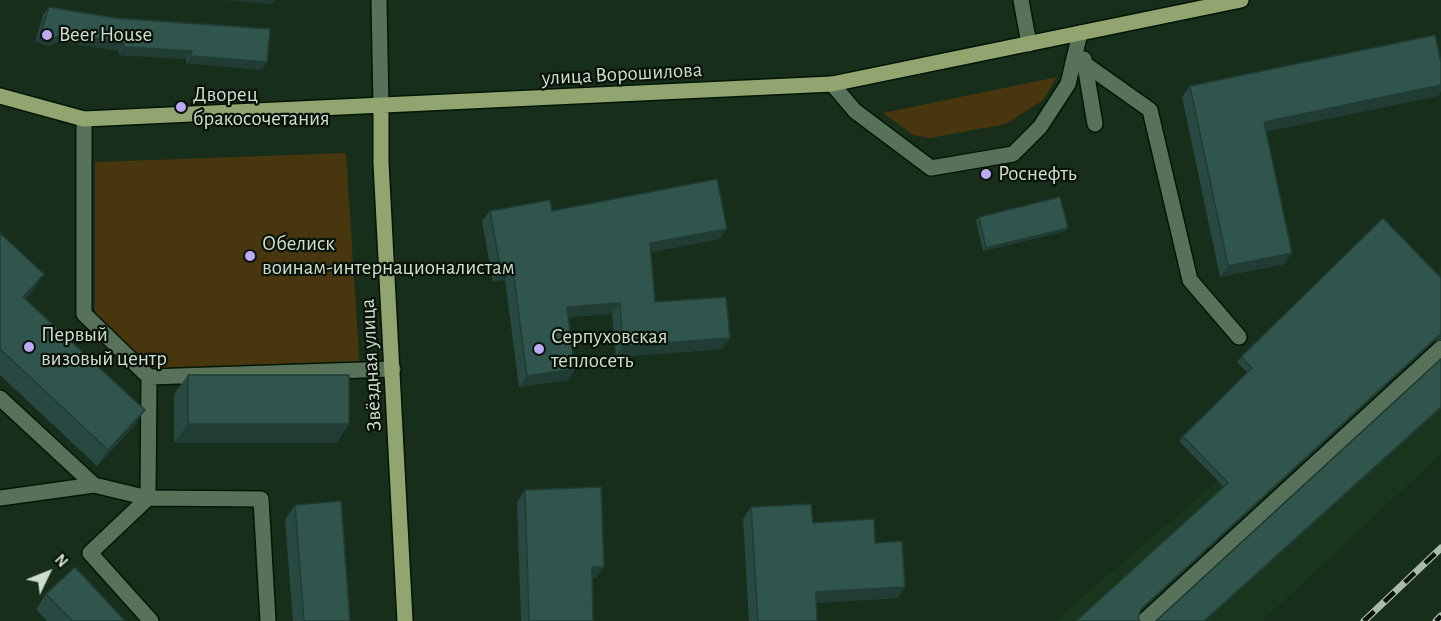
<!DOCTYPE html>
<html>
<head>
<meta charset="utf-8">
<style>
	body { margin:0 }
	#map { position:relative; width:1441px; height:621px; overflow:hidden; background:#172e1a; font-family:"Alegreya Sans",sans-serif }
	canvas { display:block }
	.north { position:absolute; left:18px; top:543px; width:60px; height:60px; -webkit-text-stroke:4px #0a130a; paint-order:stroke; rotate:47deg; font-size:16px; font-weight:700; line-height:24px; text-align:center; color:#cfddcf }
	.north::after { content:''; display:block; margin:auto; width:21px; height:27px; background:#cfddcf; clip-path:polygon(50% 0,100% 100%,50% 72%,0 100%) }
</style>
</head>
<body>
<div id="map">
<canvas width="1441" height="621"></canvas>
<div class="north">N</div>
</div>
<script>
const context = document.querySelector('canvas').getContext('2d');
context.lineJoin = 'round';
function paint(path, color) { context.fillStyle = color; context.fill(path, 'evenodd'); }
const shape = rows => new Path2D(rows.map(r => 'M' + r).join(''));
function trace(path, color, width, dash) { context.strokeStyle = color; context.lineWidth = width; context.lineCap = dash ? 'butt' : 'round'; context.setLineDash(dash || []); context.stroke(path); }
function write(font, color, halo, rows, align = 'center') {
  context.font = font + ' "Alegreya Sans",sans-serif'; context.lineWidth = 4.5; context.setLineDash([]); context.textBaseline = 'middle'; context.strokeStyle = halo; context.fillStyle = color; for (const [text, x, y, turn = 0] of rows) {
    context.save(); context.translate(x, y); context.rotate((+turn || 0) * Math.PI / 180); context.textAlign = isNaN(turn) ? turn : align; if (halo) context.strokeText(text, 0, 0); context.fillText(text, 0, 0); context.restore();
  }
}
const built = shape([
	[1441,267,1441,454,1262,621,1055,621,1242,460,1390,320]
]);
const green = shape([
	[1057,77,1043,100,1006,124,930,138,913,135,883,113],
	[346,153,360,370,149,377,95,314,95,162]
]);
const minor = shape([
	[379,0,381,106],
	[1021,0,1029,44],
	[1084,59,1095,124],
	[1085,64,1150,110,1190,280,1239,337],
	[832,84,855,111,931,168,1013,154,1040,127,1068,84,1080,33],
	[84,119,84,314,149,377,393,369],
	[149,377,148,498,261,499,268,621],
	[0,398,94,485,148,498],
	[0,498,94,485],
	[148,498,90,553,151,621],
	[1144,621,1441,348]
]);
const major = shape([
	[0,96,84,119,832,84,1241,0],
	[381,106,381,163,405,621]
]);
const rail = shape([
	[1364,621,1441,548],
	[1436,621,1441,616]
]);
const wall = shape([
	[49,7,262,70,186,63,186,59,118,55,119,51,60,41,49,46,35,42,43,15],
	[1441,62,1441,91,1438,96,1266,131,1284,264,1220,277,1182,97,1190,86],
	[490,211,552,211,719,239,651,252,655,302,722,349,616,357,612,314,568,317,575,369,568,380,519,387,505,280,493,282,482,221],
	[979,217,1068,228,1066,231,983,251,976,220],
	[0,233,33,290,25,299,134,426,97,466,0,375],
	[1441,278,1441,340,1434,341,1140,611,1076,621,1224,487,1179,441,1183,436,1248,373,1237,362,1241,357],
	[188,375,349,424,336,443,174,443,174,394],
	[525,490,604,567,596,578,592,578,593,621,521,621,517,502],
	[295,505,350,621,293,621,285,520],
	[751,507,813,523,875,543,905,587,897,598,816,603,817,621,749,621,743,519],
	[46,594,125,621,47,621,36,609]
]);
const shadedWall = shape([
	[222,0,276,0,272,4],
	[65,33,124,43,119,51,60,41,49,46,35,42,40,35],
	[124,47,192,51,186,59,118,55],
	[191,56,267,62,262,70,186,63],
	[1441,85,1441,91,1438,96,1256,134,1264,122],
	[1068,228,1066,231,983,251,986,248],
	[727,229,719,239,643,254,650,243],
	[1292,253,1284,264,1220,277,1228,266],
	[513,269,505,280,493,282,501,271],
	[44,274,33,290,12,313,23,297],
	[620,303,612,314,560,318,567,307],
	[1441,335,1441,340,1434,341,1137,614,1141,609,1438,336],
	[730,338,722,349,616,357,623,346],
	[575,369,568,380,519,387,527,376],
	[1441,407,1441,409,1206,621,1204,621],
	[145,410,134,426,97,466,108,450],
	[188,424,349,424,336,443,174,443],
	[592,567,604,567,596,578,584,579],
	[905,587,897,598,808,603,816,592]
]);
const building = shape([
	[49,7,115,18,270,29,267,62,191,56,192,51,124,47,124,43,65,33,55,38,40,35,49,7],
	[1435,35,1441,62,1441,85,1264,122,1292,253,1228,266,1190,86,1435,35],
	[717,179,727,229,650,243,655,302,726,297,730,338,623,346,620,303,567,307,575,369,527,376,513,269,501,271,490,211,550,200,552,211,717,179],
	[1060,197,1068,228,986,248,979,217,1060,197],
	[1383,218,1441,278,1441,335,1438,336,1141,609,1138,618,1140,621,1076,621,1228,483,1183,436,1252,368,1241,357,1383,218],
	[0,233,44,274,23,297,145,410,108,450,0,349,0,233],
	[1441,359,1441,407,1204,621,1156,621,1441,359],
	[188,375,349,375,349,424,188,424,188,375],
	[601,487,604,567,592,567,593,621,529,621,525,490,601,487],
	[341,501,350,621,304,621,295,505,341,501],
	[811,504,813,523,874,519,875,543,902,541,905,587,816,592,817,621,758,621,751,507,811,504],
	[75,567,125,621,72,621,46,594,75,567]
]);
const markers = [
	[47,35,6,"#bea9f5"],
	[181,107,6,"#bea9f5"],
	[986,174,6,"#bea9f5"],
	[250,256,6,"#bea9f5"],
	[29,347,6,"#bea9f5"],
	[539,349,6,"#bea9f5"]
];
const poiNames = [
	["Beer House",59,35],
	["Дворец",193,95],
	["бракосочетания",193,119],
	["Роснефть",998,174],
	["Обелиск",262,244],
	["воинам-интернационалистам",262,268],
	["Первый",41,335],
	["визовый центр",41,359],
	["Серпуховская",551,337],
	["теплосеть",551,361]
];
const streetNames = [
	["улица Ворошилова",622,74,-3],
	["Звёздная улица",371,365,-93]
];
paint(built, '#19361d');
paint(green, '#47360e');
trace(minor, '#021604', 18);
trace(major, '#021604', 18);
trace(minor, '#58725a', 15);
trace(major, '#92a46f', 15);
trace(rail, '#aabaab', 7);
trace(rail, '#0a130a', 4.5, [14]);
paint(wall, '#284941');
paint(shadedWall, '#213c35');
paint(building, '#2f554c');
trace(building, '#213c35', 1.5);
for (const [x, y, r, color] of markers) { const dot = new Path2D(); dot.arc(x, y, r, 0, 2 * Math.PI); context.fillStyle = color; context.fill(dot); trace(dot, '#0a130a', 2); }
write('21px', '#cfddcf', '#0a130a', poiNames, 'left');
write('21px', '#cfddcf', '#0a130a', streetNames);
</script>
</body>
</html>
